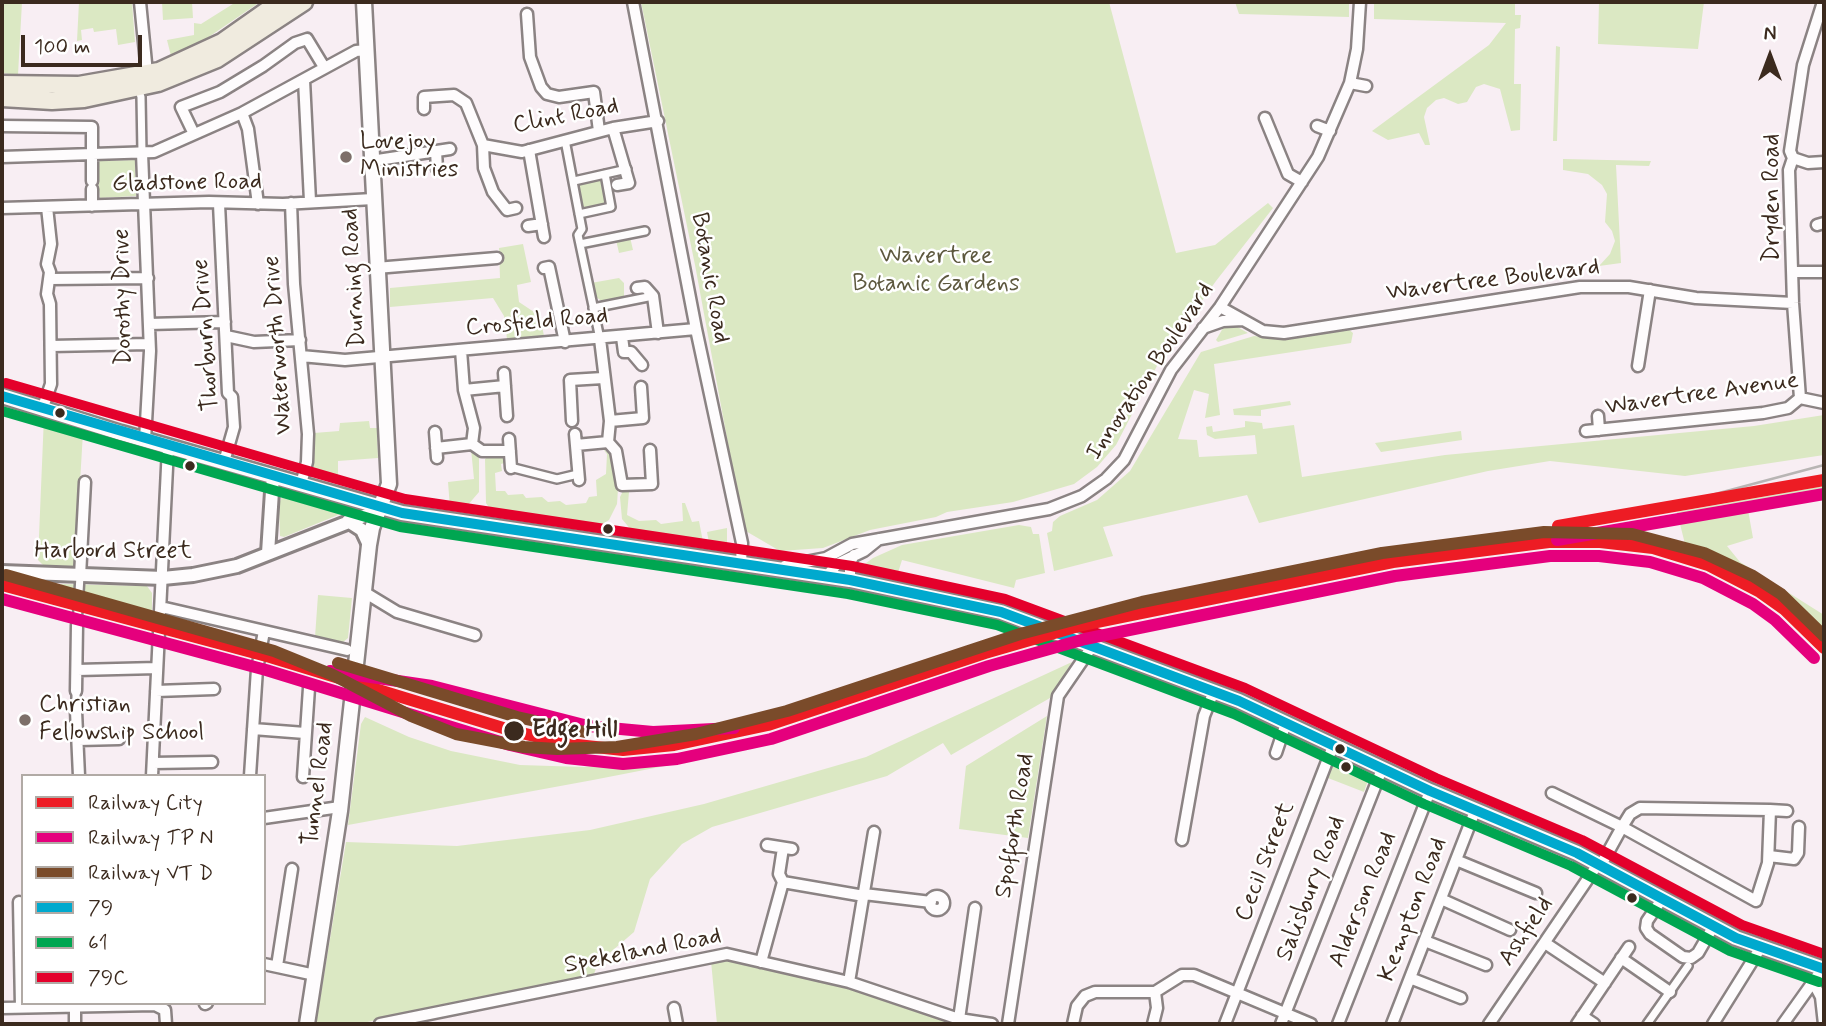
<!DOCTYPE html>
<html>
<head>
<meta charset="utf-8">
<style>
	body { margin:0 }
	#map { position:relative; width:1826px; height:1026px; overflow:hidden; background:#f8eef3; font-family:Mynerve,sans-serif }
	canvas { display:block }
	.frame { position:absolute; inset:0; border:4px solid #3b2a1e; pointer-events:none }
	.legend { position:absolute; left:21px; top:774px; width:245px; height:231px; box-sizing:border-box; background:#fff; border:2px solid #b1aaa5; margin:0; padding:9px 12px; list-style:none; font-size:21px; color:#3b2a1e }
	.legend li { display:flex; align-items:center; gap:14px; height:35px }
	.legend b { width:35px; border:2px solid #b1aaa5 }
	.north { position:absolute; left:1735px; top:21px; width:70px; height:70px; -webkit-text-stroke:5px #fff; paint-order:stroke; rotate:0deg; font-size:19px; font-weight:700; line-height:28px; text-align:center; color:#3b2a1e }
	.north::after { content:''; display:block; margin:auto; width:24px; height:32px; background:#3b2a1e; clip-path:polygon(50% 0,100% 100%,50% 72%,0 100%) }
	.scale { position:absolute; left:21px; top:35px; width:121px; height:32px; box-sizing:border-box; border:4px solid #3b2a1e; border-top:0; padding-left:9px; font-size:21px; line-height:24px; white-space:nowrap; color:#3b2a1e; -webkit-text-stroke:5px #fff; paint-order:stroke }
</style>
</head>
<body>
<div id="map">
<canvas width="1826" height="1026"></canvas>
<div class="frame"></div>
<ul class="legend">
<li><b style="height:9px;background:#ed1c24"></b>Railway City</li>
<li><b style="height:9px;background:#e5007d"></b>Railway TP N</li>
<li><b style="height:9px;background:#7a4b2a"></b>Railway VT D</li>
<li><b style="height:9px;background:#00a9ce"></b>79</li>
<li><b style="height:9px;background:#00a651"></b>61</li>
<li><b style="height:9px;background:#e4002b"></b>79C</li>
</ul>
<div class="north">N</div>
<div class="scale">100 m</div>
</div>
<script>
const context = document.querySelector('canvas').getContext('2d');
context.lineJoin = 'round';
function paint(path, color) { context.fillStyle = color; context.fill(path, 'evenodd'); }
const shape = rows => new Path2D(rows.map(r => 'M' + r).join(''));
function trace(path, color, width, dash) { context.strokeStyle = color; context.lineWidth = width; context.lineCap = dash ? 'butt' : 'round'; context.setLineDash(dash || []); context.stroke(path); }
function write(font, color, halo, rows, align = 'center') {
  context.font = font + ' Mynerve,sans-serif'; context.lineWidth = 5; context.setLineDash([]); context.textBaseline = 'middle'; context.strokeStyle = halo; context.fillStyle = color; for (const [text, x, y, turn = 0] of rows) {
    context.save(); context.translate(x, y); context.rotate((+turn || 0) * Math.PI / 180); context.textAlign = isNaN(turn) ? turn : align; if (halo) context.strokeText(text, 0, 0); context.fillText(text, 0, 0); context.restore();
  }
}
const green = shape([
	[2,2,22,2,18,75,2,73],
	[79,2,132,2,135,42,118,45,116,29,94,32,93,28,81,30,82,40,77,41],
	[162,2,192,2,193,18,163,20],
	[236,2,260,2,194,47,171,56,167,40,194,35,194,23,201,24],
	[641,2,1109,2,1176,253,1215,245,1268,203,1273,208,1216,281,1160,360,1116,445,1097,467,1074,484,1013,502,947,512,936,517,870,530,823,548,780,551,744,530,695,265],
	[1235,2,1349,2,1349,17,1239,14],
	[1374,2,1515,2,1515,15,1521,15,1520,28,1515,29,1514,84,1521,84,1520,130,1511,131,1500,89,1484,84,1476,87,1467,102,1458,104,1444,98,1436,100,1427,108,1424,117,1430,145,1425,145,1419,133,1388,140,1372,131,1489,45,1506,23,1374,19],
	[1599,2,1704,2,1698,49,1598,44],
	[1556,46,1560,47,1557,141,1553,141],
	[1563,159,1651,161,1649,166,1616,165,1621,263,1599,266,1610,254,1615,241,1612,231,1605,222,1607,194,1602,185,1588,174,1563,170],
	[135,160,136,196,100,198,96,165,100,161],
	[604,177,609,203,606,206,581,208,577,182],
	[630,237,633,250,619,253,616,240],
	[523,244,531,282,517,285,519,302,540,316,544,336,507,339,504,316,493,298,390,307,390,288,500,278,499,248],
	[619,278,624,283,624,298,606,304,593,295,591,283],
	[1226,323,1232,324,1248,333,1218,342,1216,340],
	[1346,327,1353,333,1351,343,1214,364,1220,415,1205,418,1209,394,1194,390,1178,439,1197,440,1199,457,1257,454,1255,435,1215,439,1207,435,1206,427,1212,426,1213,432,1245,427,1245,421,1262,423,1263,429,1294,425,1302,477,1445,455,1754,426,1824,415,1824,455,1685,476,1550,461,1488,471,1259,523,1247,495,1103,527,1113,556,1054,571,1047,533,1052,531,1053,522,1060,516,1097,500,1130,471,1201,352,1254,336,1271,338],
	[1290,401,1291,405,1261,410,1261,416,1234,415,1233,409],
	[44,416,83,432,75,567,44,566,38,560],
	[369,421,370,428,377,428,378,458,338,461,338,480,327,480,313,475,314,433,339,431,340,423],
	[1461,431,1462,440,1381,452,1375,443],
	[471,449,479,457,479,492,467,506,460,510,450,508,448,482,474,479],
	[603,449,611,455,618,489,617,504,609,520,596,528,494,515,486,503,485,459,489,456,504,456,508,462,501,464,502,471,495,473,496,491,505,491,508,495,523,494,526,498,542,497,548,502,560,501,566,505,586,503,589,497,597,496,596,480,606,474,607,454],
	[1824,486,1824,496,1748,510,1753,538,1727,546,1740,562,1824,615,1824,637,1779,597,1733,569,1686,548,1677,512],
	[291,489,343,505,343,513,284,537,280,536,279,504,283,494],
	[623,491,629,492,627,515,639,521,656,520,661,524,683,521,682,503,685,503,692,522,699,521,704,547,637,537,622,519,620,497],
	[1019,525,1031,527,1033,534,1039,534,1045,573,1016,580,1014,588,902,560,896,579,866,574,862,570,862,566,873,558,902,545],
	[727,528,727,549,710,548,707,532],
	[61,584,147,586,152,593,152,613,61,589],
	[318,595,352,598,348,638,342,643,315,637],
	[1072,662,1050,698,951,755,943,743,887,776,712,827,682,844,650,879,634,932,598,963,594,974,358,1024,316,1024,346,842,457,846,590,830,704,804,866,757],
	[1047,716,1028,838,959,829,966,766],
	[365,717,409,737,451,751,520,765,584,767,680,757,675,764,593,780,348,825,361,724],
	[1336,759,1370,774,1364,792,1328,778],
	[728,958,853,989,954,1024,717,1024,711,961]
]);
const pedestrian = shape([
	[138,88,141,97,142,153],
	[565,140,582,229,578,235,600,339],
	[574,181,627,169],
	[579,214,611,207,605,174],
	[580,244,645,231],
	[593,308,653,296],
	[514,468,557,479,578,474],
	[77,625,80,576],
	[76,691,76,711],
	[1647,1024,1688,966]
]);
const minor = shape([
	[140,2,147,73],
	[633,2,696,329,742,543,741,563],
	[527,14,530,57,541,87,547,94,559,97,594,92,599,131],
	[304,80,310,201],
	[1350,83,1366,86],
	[424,109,424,97,454,95,466,103,483,145,484,168,493,192,507,210,516,208],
	[242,113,248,129,258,204],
	[1265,118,1288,174,1302,182],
	[2,126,92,127,92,181],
	[1317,126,1330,131],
	[613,128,629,183,617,185],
	[194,134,181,107,220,92,263,66,295,43,307,39,324,67],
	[483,145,522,152,613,128,658,121],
	[529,150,544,237],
	[436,151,437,169],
	[142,153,150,351,145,440],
	[2,157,154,152,242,113,356,51,367,50],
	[1793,158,1808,163,1824,162],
	[371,161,450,149],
	[92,189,92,206],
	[291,203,294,284,308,434,307,462,301,484],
	[219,204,228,393,232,397,234,427,224,462],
	[2,208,209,202,283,204,373,199],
	[1817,225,1824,223],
	[528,226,542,224],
	[376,268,497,258],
	[544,268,549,267,565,342],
	[1794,272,1824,272],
	[50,279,148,278],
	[637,288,645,287,653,296,658,333],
	[1220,307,1263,331,1284,333,1580,287,1629,287,1696,298,1793,303],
	[149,324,225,322],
	[1203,328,1223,321,1243,320],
	[226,336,254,342,300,340],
	[622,337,624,352,631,352,642,365],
	[600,339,610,421,608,442,616,451,622,485,652,484,650,450],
	[51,346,149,344],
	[461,350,464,390,474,428,472,444,482,451,510,451],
	[301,356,345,360,696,329],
	[1638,366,1650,290],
	[504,373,507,416],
	[464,390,505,386],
	[1800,398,1793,303,1789,170,1793,158,1790,151,1803,65,1823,2],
	[1800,398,1824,403],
	[43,407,51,384,50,304,47,294,50,272,47,264,51,244,47,207],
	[1598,416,1599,430],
	[572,421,570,380,603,378],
	[610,421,643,418,641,387],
	[1586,431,1763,413,1788,408,1800,398],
	[435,432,437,458],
	[575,434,579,480],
	[509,439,511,468],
	[576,445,608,442],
	[436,448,472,444],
	[785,566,826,558,852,544,1049,509,1082,496,1106,479,1124,460,1171,370,1220,307,1318,157,1350,83,1357,49,1360,2],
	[80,576,85,482],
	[827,576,837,564,864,551,879,539],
	[850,580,850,563,854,555],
	[364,592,397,612,475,635],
	[161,607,347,650],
	[258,664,264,631],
	[77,670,157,668],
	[76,691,77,625],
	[156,691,214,689],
	[76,711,79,776],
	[253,729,305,733],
	[78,740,119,739],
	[1276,753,1286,723],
	[153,763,212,762],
	[152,776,168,447],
	[250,776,257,669],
	[303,777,309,688],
	[1552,793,1622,827,1756,901,1768,863,1770,810,1640,808,1630,814,1622,827,1601,865],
	[1770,810,1787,811],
	[264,818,340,807],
	[1182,840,1204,716,1214,691],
	[767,845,792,849],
	[1769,856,1794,859,1798,853,1799,827],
	[1456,860,1536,893],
	[783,882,864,896],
	[864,894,931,902],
	'930 903a7 7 0 1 1 14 0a7 7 0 1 1-14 0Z',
	[1441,899,1510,930],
	[1662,899,1647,921,1646,928,1650,934,1683,957,1691,958,1698,953,1713,927],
	[19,902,21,1007],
	[1425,941,1486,965],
	[1545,943,1605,983],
	[1621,958,1670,992],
	[761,962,783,882,779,874,783,848],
	[264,964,315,975],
	[277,966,292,869],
	[1410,978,1461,998],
	[849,982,874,832],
	[1813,982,1821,997,1824,1024],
	[205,1004,207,1003],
	[75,1007,75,1024],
	[2,1008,155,1005,165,1010,166,1024],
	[674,1008,677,1024],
	[1582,1016,1594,1024],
	[959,1019,975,908],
	[380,1024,727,954,849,982,959,1019,992,1024],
	[1008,1024,1058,696,1093,645],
	[1073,1024,1077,1006,1085,996,1095,992,1155,992,1182,975,1194,975,1311,1024],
	[1153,1024,1157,1008,1155,992],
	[1225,1024,1333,746],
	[1281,1024,1382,769],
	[1338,1024,1430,791],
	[1392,1024,1475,811],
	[1489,1024,1598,864],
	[1577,1024,1629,947],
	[1713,1024,1761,947],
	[1783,1024,1823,968]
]);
const tertiary = shape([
	[348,521,362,530,369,545],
	[268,553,273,476],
	[2,572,163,578,193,575,237,566,382,509]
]);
const secondary = shape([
	[2,396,121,433,402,513,850,580,1001,612,1239,701,1430,791,1577,853,1736,938,1824,969],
	[307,1024,340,811,369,545,372,528,389,484,364,2]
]);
const trunk = shape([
	[2,84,79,85,159,71,222,42,279,2],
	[2,98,52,101,84,99,158,83,217,59,304,2]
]);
const rail = shape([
	[1704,497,1824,465]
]);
const bus1 = shape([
	[2,396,402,513,850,580,1001,612,1239,701,1430,791,1577,853,1736,938,1824,969]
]);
const bus2 = shape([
	[2,411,400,527,848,594,997,625,1234,714,1424,804,1571,866,1730,951,1819,982]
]);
const bus3 = shape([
	[6,383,405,499,852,566,1005,599,1245,688,1436,778,1582,840,1742,925,1824,954]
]);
const rail1 = shape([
	[1558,526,1824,480],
	[2,585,270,657,513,731,568,744,623,750,674,745,768,725,985,653,1082,625,1393,562,1549,542,1600,542,1653,548,1708,565,1760,592,1784,609,1824,648]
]);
const rail2 = shape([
	[1557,540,1824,494],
	[2,599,266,670,510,745,566,758,623,764,677,759,771,739,989,666,1085,639,1395,576,1550,556,1599,556,1650,562,1703,578,1753,604,1775,620,1814,658],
	[330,671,432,686,588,726,653,732,734,728]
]);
const rail3 = shape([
	[6,575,274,651,333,675,411,716,456,734,524,747,557,749,617,747,696,734,787,711,1020,634,1142,602,1382,553,1544,532,1632,534,1704,553,1753,576,1781,594,1824,636],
	[338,663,517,717,585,732]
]);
const markers = [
	[346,157,7,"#7d6f69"],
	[60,413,6,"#3b2a1e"],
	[190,466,6,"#3b2a1e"],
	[608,529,6,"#3b2a1e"],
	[25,720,7,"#7d6f69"],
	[514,731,11,"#3b2a1e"],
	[1340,749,6,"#3b2a1e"],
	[1346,767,6,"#3b2a1e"],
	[1632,898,6,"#3b2a1e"]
];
const streetNames = [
	["Clint Road",566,117,-11],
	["Gladstone Road",187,184,-1],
	["Dryden Road",1773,198,-90],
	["Durning Road",355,278,-93],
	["Botanic Road",709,278,80],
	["Wavertree Boulevard",1493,281,-7],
	["Dorothy Drive",124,297,-91],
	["Crosfield Road",537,323,-5],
	["Thorburn Drive",207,335,-94],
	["Waterworth Drive",279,345,-94],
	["Innovation Boulevard",1151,372,-56],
	["Wavertree Avenue",1702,395,-8],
	["Harbord Street",113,552],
	["Tunnel Road",319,784,-83],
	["Spofforth Road",1016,826,-81],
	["Cecil Street",1266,862,-69],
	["Salisbury Road",1312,889,-69],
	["Alderson Road",1364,900,-68],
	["Kempton Road",1414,910,-69],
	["Ashfield",1527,932,-56],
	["Spekeland Road",643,952,-11]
];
const poiNames = [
	["Lovejoy",360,143],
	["Ministries",360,171],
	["Christian",39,706],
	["Fellowship School",39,734]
];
const parkNames = [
	["Wavertree",936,257],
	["Botanic Gardens",936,285]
];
const stopNames = [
	["Edge Hill",532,731]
];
paint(green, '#dbe8c3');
trace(pedestrian, '#8b8383', 12);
trace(minor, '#8b8383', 15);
trace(tertiary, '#8b8383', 18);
trace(secondary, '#8b8383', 19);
trace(trunk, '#8b8383', 21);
trace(pedestrian, '#fefcfd', 7);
trace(minor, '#fefcfd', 10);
trace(tertiary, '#fefcfd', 12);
trace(secondary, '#fefcfd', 14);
trace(trunk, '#f0ebdf', 16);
trace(rail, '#b8b5b4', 2.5);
trace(bus1, '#00a9ce', 10);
trace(bus2, '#00a651', 10);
trace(bus3, '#e4002b', 10);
trace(rail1, '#ed1c24', 12);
trace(rail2, '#e5007d', 12);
trace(rail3, '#7a4b2a', 12);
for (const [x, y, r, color] of markers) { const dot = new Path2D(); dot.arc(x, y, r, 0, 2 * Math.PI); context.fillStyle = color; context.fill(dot); trace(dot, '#fff', 2.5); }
write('24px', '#3b2a1e', '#fff', streetNames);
write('24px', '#3b2a1e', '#fff', poiNames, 'left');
write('24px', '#5d583e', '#fff', parkNames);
write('bold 24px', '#3b2a1e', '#fff', stopNames, 'left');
</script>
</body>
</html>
